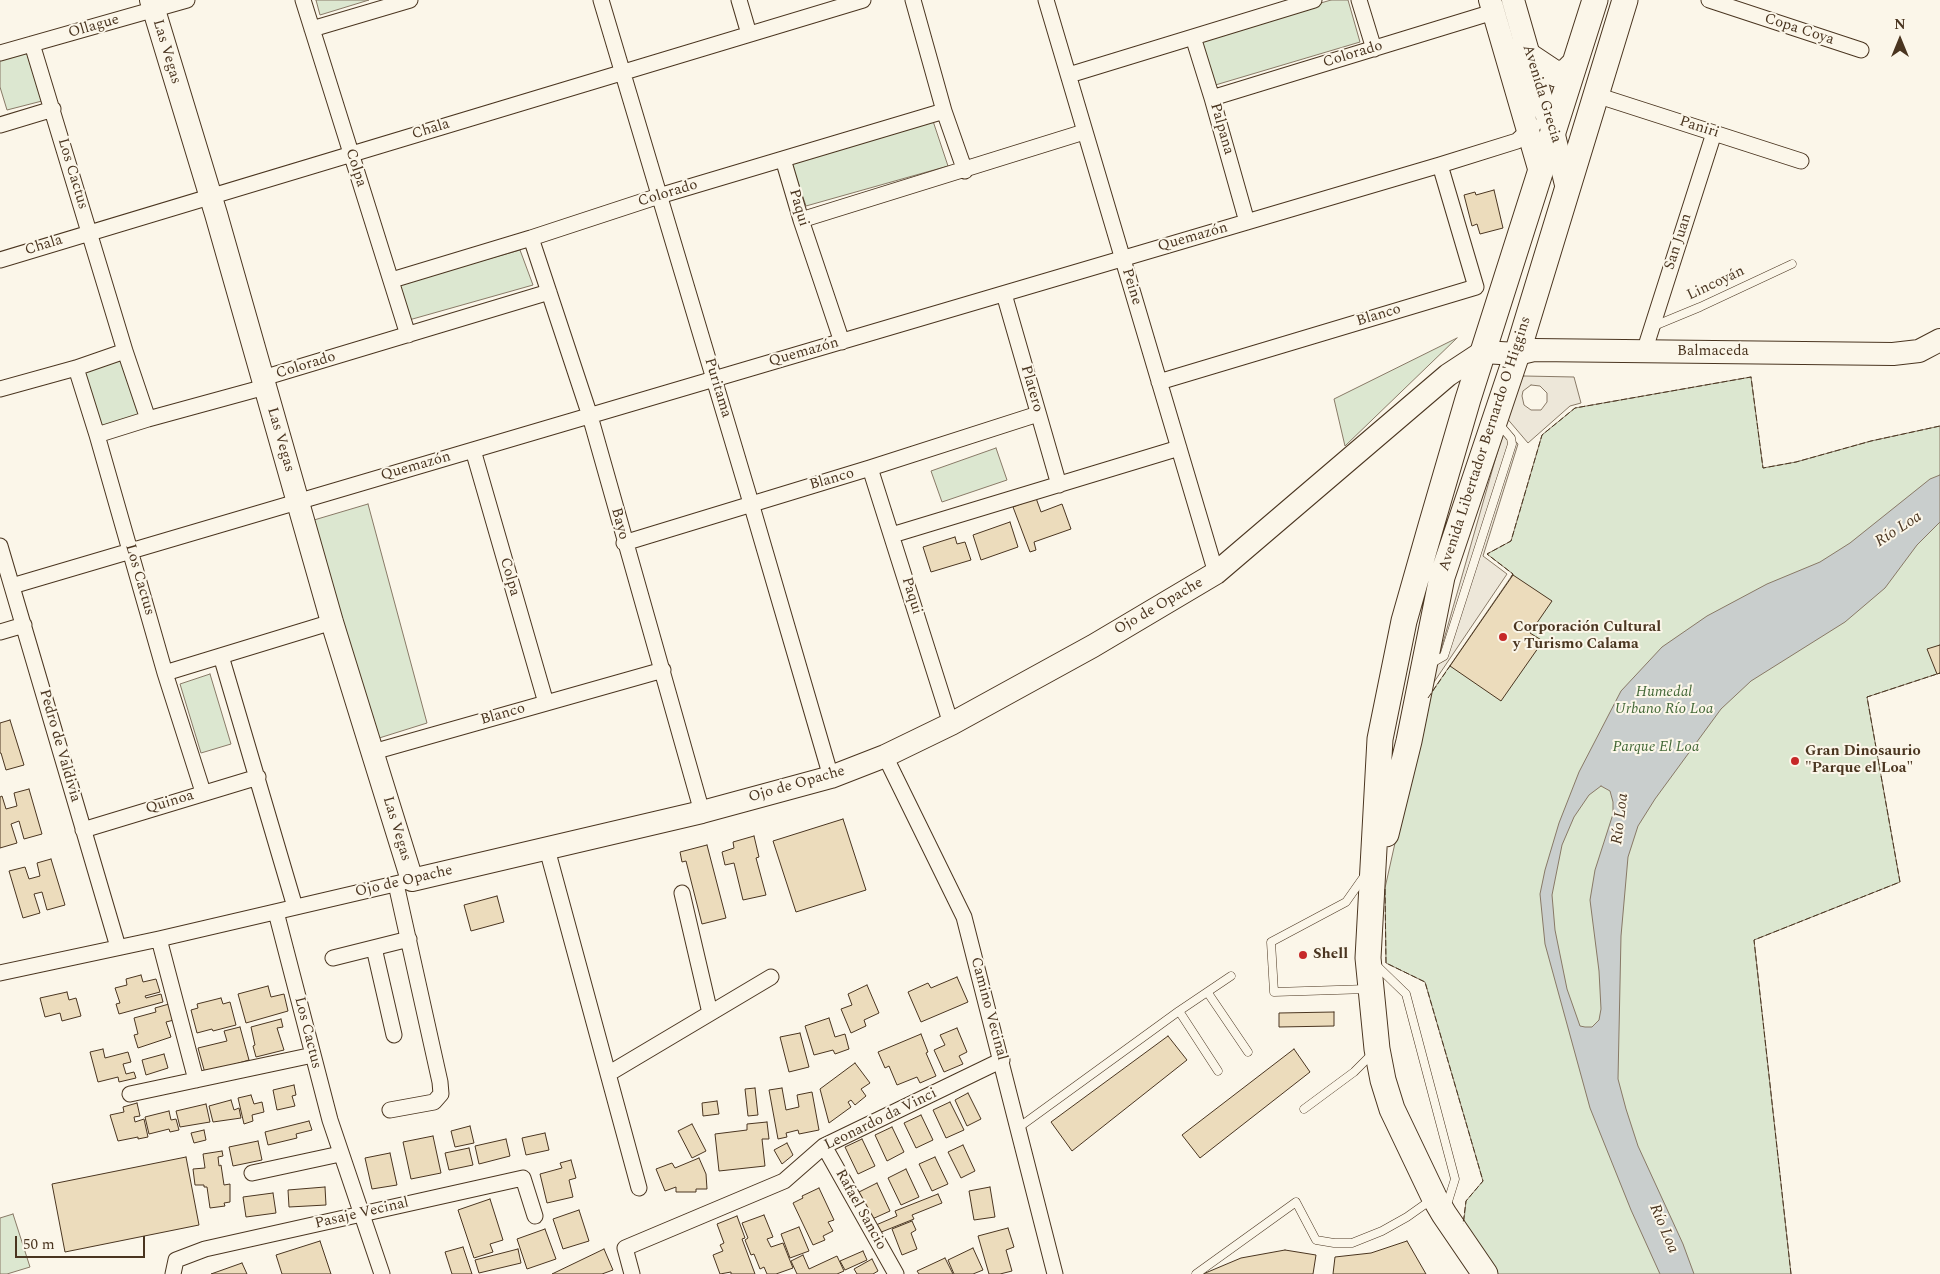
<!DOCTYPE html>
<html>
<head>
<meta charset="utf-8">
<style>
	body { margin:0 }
	#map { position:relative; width:1940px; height:1274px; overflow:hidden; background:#fbf6e9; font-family:Spectral,serif }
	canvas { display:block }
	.north { position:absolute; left:1875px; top:15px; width:50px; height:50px; -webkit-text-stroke:4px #fbf6e9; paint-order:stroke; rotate:0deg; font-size:14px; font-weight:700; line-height:20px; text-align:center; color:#4a3520 }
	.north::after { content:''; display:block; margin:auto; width:18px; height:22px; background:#4a3520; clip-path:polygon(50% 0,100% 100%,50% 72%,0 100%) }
	.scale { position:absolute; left:15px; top:1236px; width:130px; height:22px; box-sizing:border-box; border:2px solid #4a3520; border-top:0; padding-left:6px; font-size:15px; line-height:18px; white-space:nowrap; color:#4a3520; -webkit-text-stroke:4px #fbf6e9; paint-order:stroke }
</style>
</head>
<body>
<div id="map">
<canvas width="1940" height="1274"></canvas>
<div class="north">N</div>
<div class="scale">50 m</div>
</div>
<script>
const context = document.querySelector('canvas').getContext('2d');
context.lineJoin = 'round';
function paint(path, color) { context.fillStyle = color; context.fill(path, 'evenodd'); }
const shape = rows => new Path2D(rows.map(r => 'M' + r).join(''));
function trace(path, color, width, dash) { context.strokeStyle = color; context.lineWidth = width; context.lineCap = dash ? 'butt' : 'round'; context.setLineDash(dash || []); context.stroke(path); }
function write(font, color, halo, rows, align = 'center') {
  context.font = font + ' Spectral,serif'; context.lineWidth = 4; context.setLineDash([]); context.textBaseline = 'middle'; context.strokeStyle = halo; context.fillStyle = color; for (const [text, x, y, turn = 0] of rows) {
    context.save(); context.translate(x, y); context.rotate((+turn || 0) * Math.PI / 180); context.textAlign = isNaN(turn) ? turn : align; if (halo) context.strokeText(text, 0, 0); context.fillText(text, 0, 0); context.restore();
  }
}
const green = shape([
	[316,0,369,0,320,15,316,0],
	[1331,0,1348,0,1360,42,1212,86,1199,39,1331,0],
	[26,51,42,101,7,110,0,87,0,60,26,51],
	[933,121,948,166,806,206,791,162,933,121],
	[520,250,533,285,409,320,396,285,520,250],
	[1457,338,1345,446,1334,399,1457,338],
	[125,351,148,419,97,435,76,368,125,351],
	[1751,377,1763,468,1796,462,1871,441,1940,426,1940,673,1867,697,1900,882,1754,940,1791,1274,1495,1274,1463,1230,1466,1201,1483,1181,1425,982,1386,963,1385,888,1427,699,1513,574,1487,554,1511,541,1542,435,1575,408,1751,377],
	[996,448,1007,480,942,502,931,471,996,448],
	[368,504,427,723,376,739,314,520,368,504],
	[210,674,231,744,201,753,180,684,210,674],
	[13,1214,30,1267,7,1274,0,1274,0,1218,13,1214]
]);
const parking = shape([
	[1524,376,1574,377,1581,403,1570,406,1528,443,1505,416,1517,381,1524,376],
	[1531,385,1540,386,1547,393,1547,402,1541,410,1531,410,1524,405,1522,396,1523,391,1531,385],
	[1504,429,1518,444,1483,556,1507,574,1430,688,1504,429]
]);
const water = shape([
	[1940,475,1940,522,1917,545,1885,588,1845,622,1751,681,1721,709,1655,799,1638,826,1628,857,1621,936,1618,1079,1626,1109,1638,1146,1683,1244,1694,1274,1660,1274,1631,1210,1590,1108,1545,944,1540,894,1545,870,1559,823,1579,772,1621,691,1662,647,1707,616,1767,584,1820,562,1850,543,1930,479,1940,475],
	[1601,786,1610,791,1613,802,1613,814,1595,870,1590,900,1599,971,1601,1009,1599,1020,1592,1027,1585,1027,1580,1026,1567,989,1555,930,1552,895,1562,845,1574,817,1589,795,1601,786]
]);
const building = shape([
	[1494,190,1503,228,1480,234,1477,224,1472,226,1464,195,1475,192,1476,195,1494,190],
	[1036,498,1041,512,1062,504,1071,529,1034,542,1036,550,1030,552,1013,507,1036,498],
	[1010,522,1018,547,981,560,973,535,1010,522],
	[955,537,957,544,965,542,971,560,931,572,923,547,955,537],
	[1513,575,1552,601,1530,633,1543,641,1501,701,1450,666,1513,575],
	[1940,645,1940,673,1937,674,1927,649,1940,645],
	[10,720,24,765,6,770,1,753,0,753,0,723,10,720],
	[29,789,42,834,24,839,19,821,11,824,17,843,0,848,0,797,2,796,6,809,17,806,14,793,29,789],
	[843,819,866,890,796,912,773,841,843,819],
	[754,836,759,857,756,858,766,895,743,900,734,863,725,865,722,852,734,848,733,842,754,836],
	[707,845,726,918,702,924,686,861,682,862,680,852,707,845],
	[51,859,65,905,47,910,42,892,34,894,40,913,23,918,9,871,25,867,29,879,40,876,37,863,51,859],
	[497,896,504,922,471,931,464,905,497,896],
	[141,975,143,982,156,979,160,992,145,996,146,998,161,994,163,1002,119,1014,116,1004,120,1003,115,988,127,985,126,979,141,975],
	[957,977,968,1002,921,1022,908,992,928,983,931,988,957,977],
	[867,985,879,1013,864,1020,866,1026,851,1033,841,1009,852,1005,848,994,867,985],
	[268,986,271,997,284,994,288,1011,246,1023,238,994,268,986],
	[67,992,69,1000,76,998,81,1016,62,1021,60,1013,45,1017,40,998,67,992],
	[221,998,223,1004,230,1002,236,1025,213,1031,212,1029,197,1033,191,1010,198,1008,197,1004,221,998],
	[169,1004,174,1020,166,1022,171,1037,138,1048,134,1035,138,1034,134,1018,156,1012,155,1008,169,1004],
	[1334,1012,1334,1026,1279,1027,1279,1013,1334,1012],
	[829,1018,835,1037,845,1034,849,1049,835,1054,833,1050,814,1055,805,1026,829,1018],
	[281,1019,283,1027,277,1028,284,1050,256,1057,253,1046,255,1045,251,1027,281,1019],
	[240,1027,249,1060,205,1073,198,1048,227,1041,224,1031,240,1027],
	[957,1028,967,1052,959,1056,963,1064,944,1072,934,1050,945,1045,940,1035,957,1028],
	[800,1033,809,1067,789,1072,780,1037,800,1033],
	[921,1034,928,1052,926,1053,936,1076,920,1083,917,1077,897,1085,889,1066,885,1068,878,1052,921,1034],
	[1168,1036,1187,1060,1072,1151,1051,1122,1168,1036],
	[103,1049,105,1058,128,1052,131,1062,123,1064,126,1074,134,1072,136,1078,119,1082,118,1077,98,1082,90,1052,103,1049],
	[1294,1049,1310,1072,1200,1158,1182,1135,1294,1049],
	[164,1054,168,1068,146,1075,142,1060,164,1054],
	[855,1063,870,1083,861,1089,866,1096,855,1105,851,1100,848,1102,851,1107,829,1123,820,1089,855,1063],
	[294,1085,296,1095,292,1096,295,1106,277,1110,273,1090,294,1085],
	[755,1088,758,1115,748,1116,745,1089,755,1088],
	[782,1088,786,1110,799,1107,797,1095,812,1092,819,1130,799,1134,798,1130,786,1133,787,1137,778,1139,769,1090,782,1088],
	[968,1093,981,1119,967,1126,955,1100,968,1093],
	[251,1095,254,1104,262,1102,264,1112,252,1115,253,1121,244,1124,238,1098,251,1095],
	[231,1100,234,1110,239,1108,241,1118,213,1122,209,1106,231,1100],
	[717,1101,719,1114,703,1116,702,1103,717,1101],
	[950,1102,964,1130,946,1138,933,1110,950,1102],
	[137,1103,140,1116,134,1117,135,1122,144,1119,148,1137,138,1139,138,1137,118,1141,110,1115,124,1112,123,1107,137,1103],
	[206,1104,210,1122,180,1127,176,1111,206,1104],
	[169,1111,171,1120,176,1119,179,1130,170,1132,169,1129,149,1134,145,1117,169,1111],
	[921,1115,933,1140,916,1148,904,1123,921,1115],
	[309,1121,312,1130,296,1134,297,1138,268,1145,265,1132,309,1121],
	[767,1122,769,1139,762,1139,765,1166,719,1171,715,1134,747,1130,747,1124,767,1122],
	[692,1124,706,1151,692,1158,678,1131,692,1124],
	[470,1126,474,1143,455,1147,451,1131,470,1126],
	[892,1127,904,1152,887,1161,875,1135,892,1127],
	[204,1130,206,1140,194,1143,191,1133,204,1130],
	[545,1133,549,1150,526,1155,522,1138,545,1133],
	[433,1136,441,1173,411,1179,403,1142,433,1136],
	[506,1139,510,1156,479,1164,475,1146,506,1139],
	[862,1139,875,1166,858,1174,845,1147,862,1139],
	[258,1141,262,1160,233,1166,229,1147,258,1141],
	[787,1143,793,1155,782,1164,774,1150,787,1143],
	[963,1145,975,1171,961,1178,948,1152,963,1145],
	[469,1148,473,1165,449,1170,445,1153,469,1148],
	[222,1151,223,1156,218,1157,219,1166,221,1165,224,1185,230,1184,230,1202,224,1203,225,1206,210,1208,207,1187,204,1187,204,1185,195,1185,193,1169,205,1168,203,1154,222,1151],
	[390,1153,397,1185,372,1189,365,1158,390,1153],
	[186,1157,199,1225,65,1252,52,1184,186,1157],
	[935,1157,948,1184,932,1191,919,1164,935,1157],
	[699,1158,706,1174,707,1189,696,1189,696,1192,676,1192,676,1187,665,1191,656,1169,672,1163,675,1168,699,1158],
	[571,1160,576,1178,569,1180,573,1197,547,1203,540,1174,562,1168,560,1163,571,1160],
	[906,1169,919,1197,901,1205,888,1178,906,1169],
	[877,1183,890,1211,870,1220,857,1193,877,1183],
	[325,1187,326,1205,289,1207,288,1190,325,1187],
	[990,1187,995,1217,974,1220,969,1191,990,1187],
	[819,1188,834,1220,828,1222,833,1231,823,1236,825,1240,813,1245,793,1203,803,1198,802,1196,819,1188],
	[273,1193,276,1213,246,1217,243,1197,273,1193],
	[938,1194,942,1203,912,1215,914,1219,879,1233,876,1225,897,1216,895,1211,938,1194],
	[490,1199,503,1240,490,1244,493,1252,474,1258,458,1210,490,1199],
	[579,1210,589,1241,563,1249,553,1219,579,1210],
	[764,1215,773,1237,767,1239,771,1247,783,1243,793,1268,776,1274,767,1274,764,1267,760,1269,754,1254,751,1255,745,1240,748,1238,742,1223,764,1215],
	[737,1216,745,1238,742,1239,755,1274,731,1274,731,1272,720,1274,713,1255,723,1251,720,1245,724,1243,717,1224,737,1216],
	[912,1221,916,1230,911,1233,917,1249,902,1255,892,1229,912,1221],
	[799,1227,809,1251,790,1258,781,1234,799,1227],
	[1008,1228,1014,1247,1006,1250,1012,1271,1000,1274,989,1274,978,1236,1008,1228],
	[545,1229,556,1259,527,1269,517,1239,545,1229],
	[320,1241,331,1274,282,1274,276,1255,320,1241],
	[1407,1241,1426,1274,1333,1274,1335,1257,1371,1253,1407,1241],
	[463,1247,472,1274,452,1274,445,1252,463,1247],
	[973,1248,983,1270,973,1274,954,1274,948,1260,973,1248],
	[518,1249,521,1263,479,1273,475,1260,518,1249],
	[604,1249,613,1270,602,1274,552,1274,604,1249],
	[1285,1250,1316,1255,1313,1274,1203,1274,1241,1258,1285,1250],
	[863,1251,867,1260,845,1270,840,1261,863,1251],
	[803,1255,809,1269,837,1256,844,1271,837,1274,797,1274,791,1261,803,1255],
	[945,1258,953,1274,919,1274,917,1271,945,1258],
	[872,1259,878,1271,873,1274,857,1274,854,1269,872,1259],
	[242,1263,247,1274,211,1274,242,1263]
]);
const service = shape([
	[1654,326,1700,307,1792,264],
	[1430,664,1444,656,1512,444,1511,438,1499,424],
	[1365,875,1346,902,1271,942,1274,992,1368,989],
	[1376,965,1406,994,1455,1179,1446,1208],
	[1208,993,1248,1052],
	[1179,1011,1218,1071],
	[1304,1109,1354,1072,1374,1052],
	[1018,1128,1179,1011,1231,976],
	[1196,1274,1296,1202,1316,1240,1334,1243,1352,1243,1382,1231,1407,1217,1431,1200]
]);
const minor = shape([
	[303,0,408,335],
	[601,0,751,503,831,777],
	[739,0,749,34],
	[913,0,944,111,965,171],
	[1046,0,1216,573],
	[1359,0,1374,49],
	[1709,0,1861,50],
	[312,29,410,0],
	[1193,37,1212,98,1247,222],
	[32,44,125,351,148,419],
	[0,53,187,0],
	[1069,75,1314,0],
	[1596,95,1801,161],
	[1212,98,1493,12],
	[0,125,53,109],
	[783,159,801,220,842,342],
	[801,220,1084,132],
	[531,238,590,416,702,812],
	[0,260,863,0],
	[392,280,531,238,659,196,944,111],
	[1004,294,1059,485],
	[1644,352,1714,133],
	[76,368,97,435,165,673,203,792],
	[263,378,549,292],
	[1159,382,1476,287,1440,165],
	[0,389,76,368,125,351],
	[97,435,148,419,265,387],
	[473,450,546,703],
	[870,468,951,724],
	[892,535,1179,448],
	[624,543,870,468,1038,414],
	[0,546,118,947],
	[12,586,1440,165,1517,141,1533,126],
	[0,632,24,625],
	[221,656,295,907],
	[165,673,332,622],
	[373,752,663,670],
	[885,756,964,917,1055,1274],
	[83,830,258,777],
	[547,849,639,1188],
	[682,893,710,1013],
	[276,912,330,1120,382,1274],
	[159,939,196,1080],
	[374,948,394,1035],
	[333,958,409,939],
	[0,973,159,939,412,880],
	[608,1074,771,977],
	[130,1094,313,1055],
	[390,1110,434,1102,441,1094,440,1082,396,884],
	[824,1146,896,1274],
	[252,1173,340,1154],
	[173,1274,176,1260,205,1249,523,1178,535,1216],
	[632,1274,625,1248,784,1181,824,1146,1002,1060]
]);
const secondary = shape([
	[151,0,216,214,332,622,412,880,702,812,831,777,885,756,951,724,1093,646,1216,573,1448,375,1483,352,1517,354,1534,350,1893,354,1919,351,1940,340],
	[1490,0,1540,172],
	[1513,0,1545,111,1553,131,1567,189]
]);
const primary = shape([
	[1529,56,1556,74,1566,72,1574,64],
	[1386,834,1409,741,1442,577,1517,354,1625,0],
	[1485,1274,1444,1214,1434,1197,1392,1109,1383,1080,1377,1049,1368,958,1380,739,1404,621,1431,526,1468,399,1595,0]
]);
const fence = shape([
	[1511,577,1513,574,1487,554,1511,541,1542,435,1575,408,1751,377,1763,468,1796,462,1871,441,1940,426],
	[1428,698,1452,663],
	[1385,889,1386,963,1425,982,1483,1181,1466,1201,1463,1224],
	[1791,1274,1754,940,1900,882,1867,697,1940,673]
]);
const markers = [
	[1503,637,5,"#c62828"],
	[1795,761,5,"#c62828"],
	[1303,955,5,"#c62828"]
];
const streetNames = [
	["Ollague",94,27,-16],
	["Copa Coya",1799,30,18],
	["Las Vegas",166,52,73],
	["Colorado",1353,55,-17],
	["Avenida Grecia",1541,94,73],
	["Paniri",1699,128,18],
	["Palpana",1221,129,74],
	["Chala",431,130,-17],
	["Colpa",355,168,72],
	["Los Cactus",72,174,73],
	["Colorado",668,194,-17],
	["Paqui",798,208,74],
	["Quemazón",1193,238,-16],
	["San Juan",1679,242,-72],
	["Chala",44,246,-17],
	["Lincoyán",1716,284,-25],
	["Peine",1131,287,73],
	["Blanco",1379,316,-17],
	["Balmaceda",1713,352],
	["Quemazón",804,353,-16],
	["Colorado",306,366,-17],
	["Puritama",717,388,73],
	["Platero",1031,389,74],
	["Las Vegas",280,440,74],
	["Avenida Libertador Bernardo O'Higgins",1486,444,-72],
	["Quemazón",416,467,-16],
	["Blanco",832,480,-16],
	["Bayo",619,524,75],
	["Colpa",509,577,74],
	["Los Cactus",139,580,74],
	["Paqui",911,596,73],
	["Ojo de Opache",1159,607,-30],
	["Blanco",503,715,-16],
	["Pedro de Valdivia",59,746,74],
	["Ojo de Opache",797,785,-16],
	["Quinoa",170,803,-17],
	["Las Vegas",396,829,73],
	["Ojo de Opache",404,882,-13],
	["Camino Vecinal",988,1009,75],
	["Los Cactus",307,1033,76],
	["Leonardo da Vinci",881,1120,-26],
	["Rafael Sancio",860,1210,61],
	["Pasaje Vecinal",362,1214,-13]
];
const poiNames = [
	["Corporación Cultural",1513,628],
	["y Turismo Calama",1513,645],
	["Gran Dinosaurio",1805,752],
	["\"Parque el Loa\"",1805,769],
	["Shell",1313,955]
];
const parkNames = [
	["Humedal",1664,693],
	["Urbano Río Loa",1664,710],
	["Parque El Loa",1656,748]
];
const waterNames = [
	["Río Loa",1899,530,-33],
	["Río Loa",1621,819,-83],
	["Río Loa",1663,1229,67]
];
paint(green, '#dce7d0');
trace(green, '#887966', 1);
paint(parking, '#ede7d9');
trace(parking, '#887966', 1);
paint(water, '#c9cecd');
trace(water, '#887966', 1);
paint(building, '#ecdcbc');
trace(building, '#4a3520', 1);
trace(service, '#4a3520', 9);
trace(minor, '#4a3520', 17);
trace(secondary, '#4a3520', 24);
trace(primary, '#4a3520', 27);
trace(service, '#fbf6e9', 8);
trace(minor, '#fbf6e9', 15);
trace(secondary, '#fbf6e9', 22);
trace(primary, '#fbf6e9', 25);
trace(fence, '#4a3520', 1, [6, 2.5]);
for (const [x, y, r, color] of markers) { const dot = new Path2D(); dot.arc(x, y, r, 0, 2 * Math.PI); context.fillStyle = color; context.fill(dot); trace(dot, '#fbf6e9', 2); }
write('15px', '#4a3520', '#fbf6e9', streetNames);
write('bold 15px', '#4a3520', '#fbf6e9', poiNames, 'left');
write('italic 15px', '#436837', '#fbf6e9', parkNames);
write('italic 16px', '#4a3520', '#fbf6e9', waterNames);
</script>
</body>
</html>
